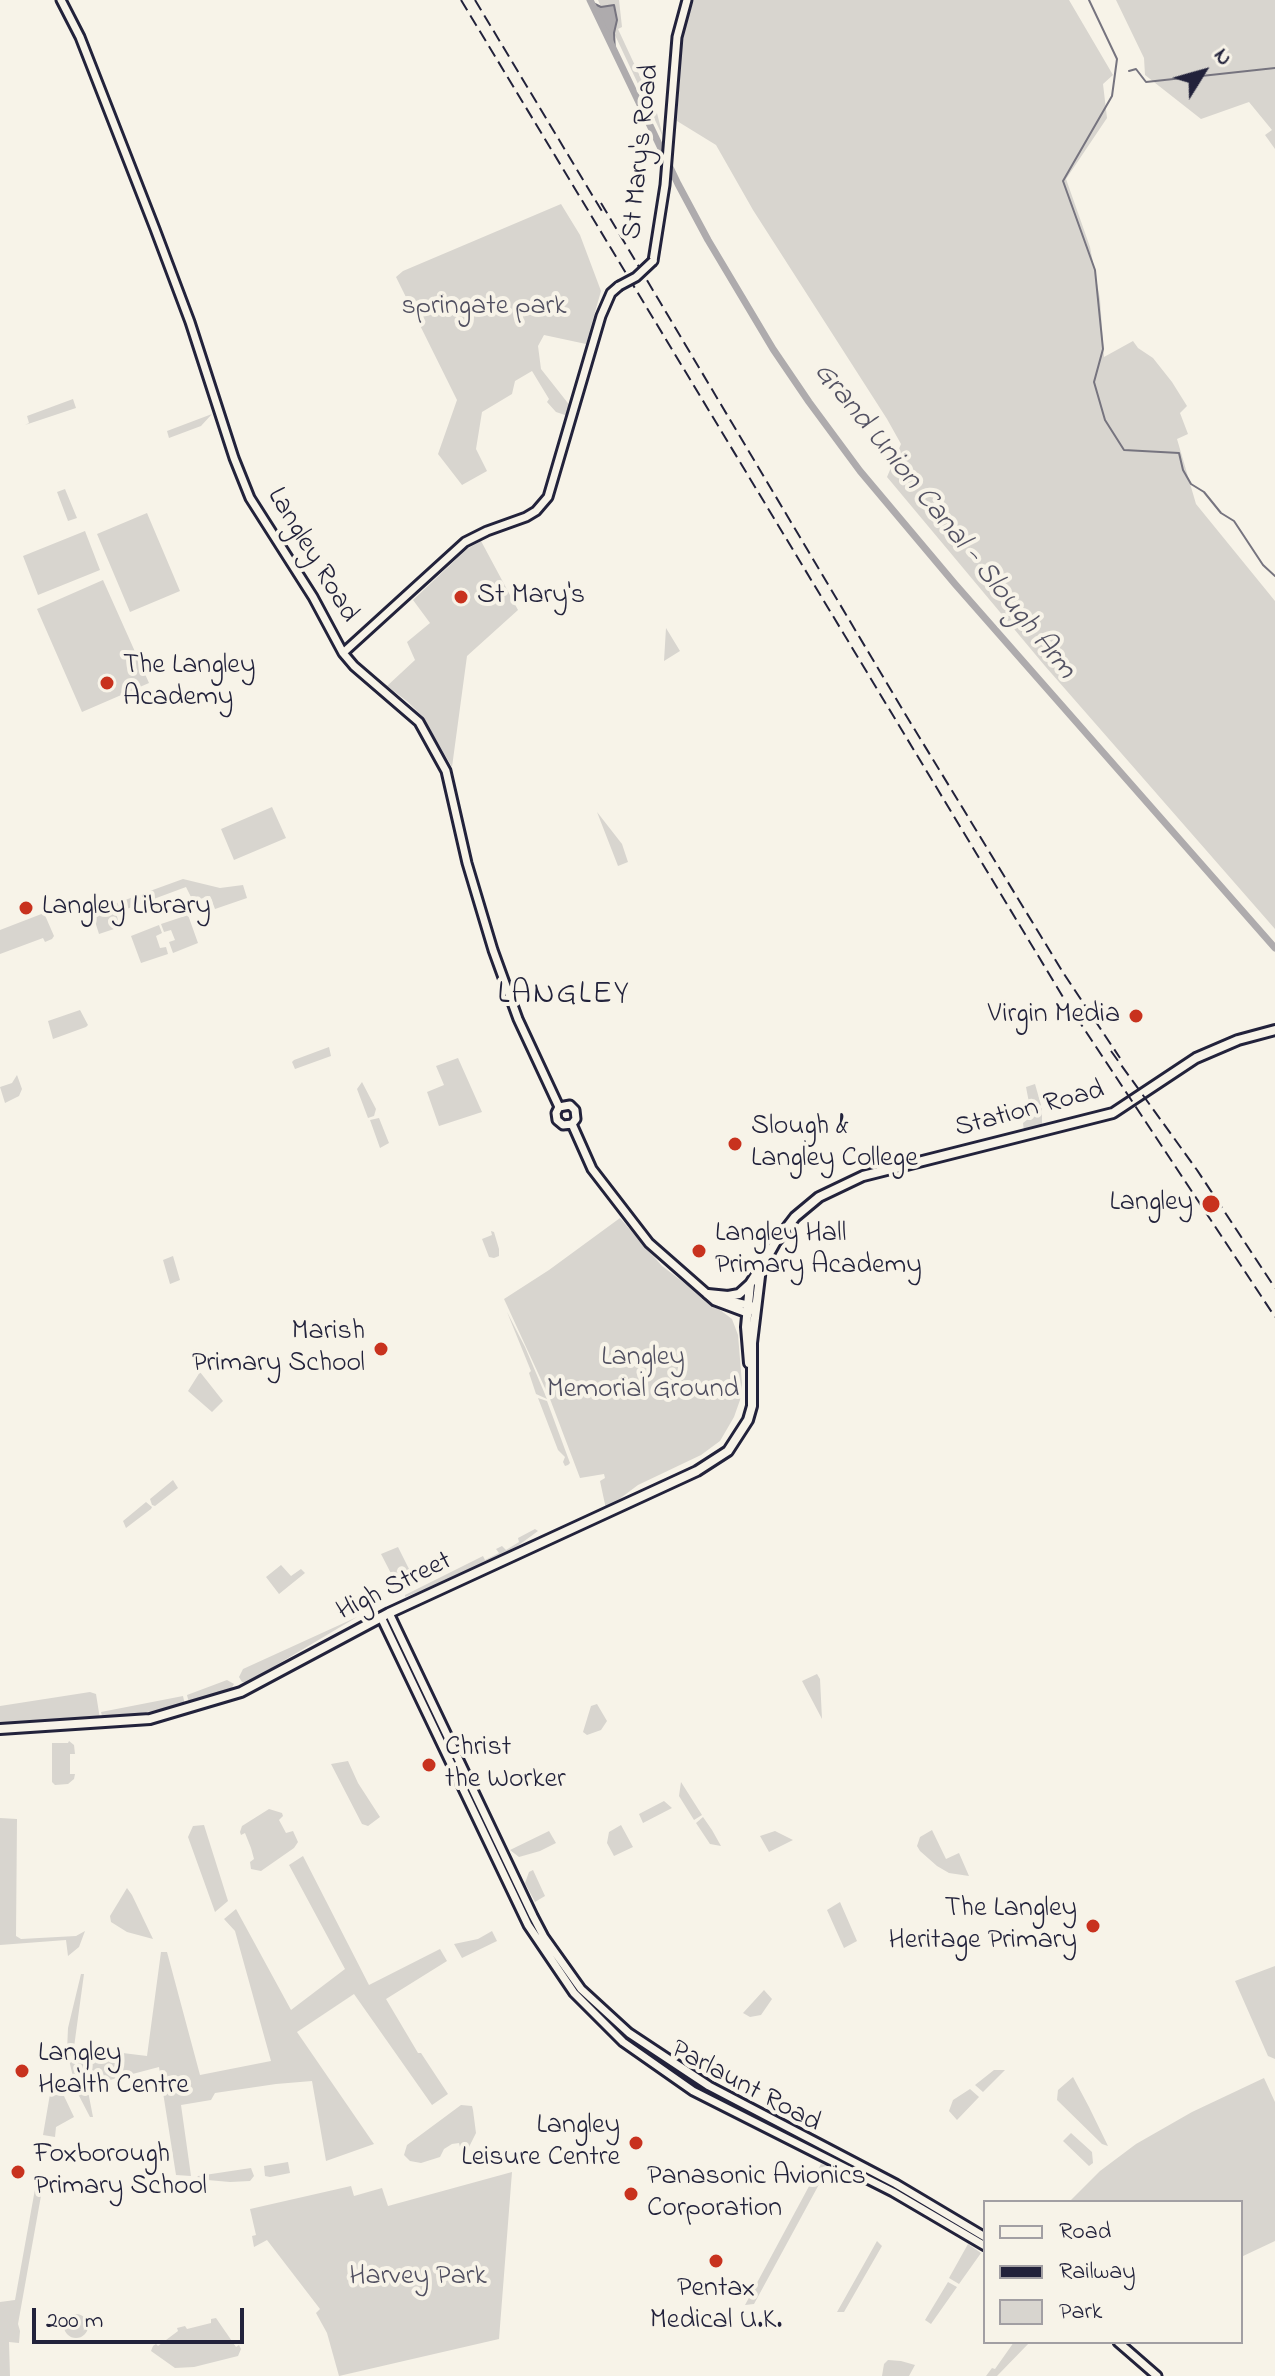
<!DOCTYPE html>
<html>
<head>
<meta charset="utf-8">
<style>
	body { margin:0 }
	#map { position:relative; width:1275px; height:2376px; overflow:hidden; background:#f7f3e8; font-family:"Indie Flower",sans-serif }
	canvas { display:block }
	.legend { position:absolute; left:983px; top:2200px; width:260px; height:144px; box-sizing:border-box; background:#f7f3e8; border:2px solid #a29fa3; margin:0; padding:10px 14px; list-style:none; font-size:24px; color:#22223b }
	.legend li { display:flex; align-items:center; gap:16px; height:40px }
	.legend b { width:40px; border:2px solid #a29fa3 }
	.north { position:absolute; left:1163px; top:32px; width:80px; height:80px; -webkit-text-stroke:6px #f7f3e8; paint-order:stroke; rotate:53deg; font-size:22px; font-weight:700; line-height:32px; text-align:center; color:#22223b }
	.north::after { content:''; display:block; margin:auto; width:28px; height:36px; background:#22223b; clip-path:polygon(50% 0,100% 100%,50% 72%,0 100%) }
	.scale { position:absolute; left:32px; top:2308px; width:212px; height:36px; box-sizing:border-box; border:4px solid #22223b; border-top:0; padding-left:10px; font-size:24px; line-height:28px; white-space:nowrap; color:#22223b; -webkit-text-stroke:6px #f7f3e8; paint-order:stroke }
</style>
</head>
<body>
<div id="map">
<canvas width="1275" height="2376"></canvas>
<ul class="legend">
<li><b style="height:10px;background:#f7f3e8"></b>Road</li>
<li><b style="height:10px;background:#22223b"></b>Railway</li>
<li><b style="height:22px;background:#d8d5cf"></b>Park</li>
</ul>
<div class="north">N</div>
<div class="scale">200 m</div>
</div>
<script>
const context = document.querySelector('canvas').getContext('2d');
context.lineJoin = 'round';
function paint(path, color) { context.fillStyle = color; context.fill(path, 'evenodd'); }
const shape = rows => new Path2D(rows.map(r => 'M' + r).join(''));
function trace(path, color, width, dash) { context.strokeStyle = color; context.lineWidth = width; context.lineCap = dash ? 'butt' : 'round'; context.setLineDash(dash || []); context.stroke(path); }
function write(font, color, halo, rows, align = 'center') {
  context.font = font + ' "Indie Flower",sans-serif'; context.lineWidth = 8; context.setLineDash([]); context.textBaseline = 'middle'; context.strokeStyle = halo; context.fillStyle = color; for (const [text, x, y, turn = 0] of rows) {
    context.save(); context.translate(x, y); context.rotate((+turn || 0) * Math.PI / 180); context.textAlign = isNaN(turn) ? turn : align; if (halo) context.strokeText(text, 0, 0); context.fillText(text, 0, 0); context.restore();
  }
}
const green = shape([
	[598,0,619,0,622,27,618,29,657,113,663,137,614,33,617,20,614,5,601,7],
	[694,0,1069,0,1113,75,1103,84,1107,118,1066,179,1090,247,1100,299,1104,357,1133,341,1138,348,1153,358,1172,382,1187,406,1180,413,1188,434,1177,439,1196,504,1275,601,1275,929,1045,666,887,477,901,444,887,419,753,210,716,145,677,121,682,37],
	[1116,0,1275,0,1275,149,1265,135,1272,130,1249,102,1201,119,1145,75,1144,58],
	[561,204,580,235,601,291,586,344,544,335,538,346,541,369,571,407,568,416,556,412,547,402,549,399,532,371,515,381,512,394,482,412,476,449,487,471,462,485,438,454,457,400,396,277,403,271],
	[73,399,76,408,25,425,29,423,27,416],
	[212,414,201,426,169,438,167,431],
	[65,489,77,518,68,521,57,492],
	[147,513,180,591,130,612,97,534],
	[85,531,100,570,38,595,23,556],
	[481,541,518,610,467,656,452,767,422,716,408,702,387,686,415,660,407,642,430,623,413,600,467,549],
	[103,580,149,683,82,712,37,609],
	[666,628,680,651,664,661],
	[272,807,286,838,234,860,221,829],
	[597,812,622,844,628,862,618,866],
	[183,879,220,888,243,885,247,898,215,909,210,896,193,901,186,887,116,913,120,927,99,934,92,912],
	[44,913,54,936,52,939,45,942,43,938,0,954,0,930],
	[188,915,198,943,173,953,169,942,175,940,171,930,164,932,161,924],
	[159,925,162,933,156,936,160,948,166,947,168,954,141,963,131,936],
	[80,1010,88,1025,86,1027,53,1039,48,1021],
	[329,1047,331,1056,295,1069,292,1062,294,1060],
	[458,1058,482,1112,439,1126,427,1092,444,1085,436,1066],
	[17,1075,22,1089,19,1096,5,1103,0,1087,12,1083],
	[362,1082,376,1109,374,1116,368,1118,357,1089],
	[1035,1084,1041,1105,1031,1113,1026,1087],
	[1042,1108,1042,1124,1024,1131,1023,1123],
	[379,1118,389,1143,380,1148,370,1120],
	[620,1218,662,1266,732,1319,738,1335,742,1383,740,1400,734,1417,720,1441,701,1455,638,1485,606,1509,600,1481,605,1478,604,1474,580,1478,550,1399,504,1299,549,1270],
	[491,1231,494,1232,499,1249,499,1256,494,1258,489,1257,482,1239,492,1235],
	[173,1256,180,1280,170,1284,163,1260],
	[507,1312,525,1347,547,1399,536,1394,529,1373,531,1371],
	[200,1372,223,1401,212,1412,188,1391],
	[538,1398,547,1401,570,1463,568,1465,565,1466,563,1462,565,1457,558,1450],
	[173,1480,178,1488,155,1506,152,1505,150,1499],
	[146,1502,152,1507,151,1509,126,1528,123,1521],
	[535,1529,538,1531,497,1561,405,1597,405,1595,483,1556,485,1560,499,1553,496,1549,502,1546,506,1550,519,1542,518,1538],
	[398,1547,414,1579,398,1587,381,1554],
	[281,1565,291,1576,301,1569,305,1573,279,1594,266,1577],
	[357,1617,248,1682,242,1682,239,1677,243,1669],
	[817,1674,820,1679,822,1719,802,1681],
	[227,1680,234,1684,230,1691,189,1703,187,1695],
	[90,1692,96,1694,100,1719,0,1726,0,1706],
	[183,1696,185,1705,103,1720,101,1712],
	[597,1704,607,1721,601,1730,587,1735,583,1732,591,1706],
	[69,1741,74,1745,75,1754,70,1754,70,1774,75,1774,74,1779,68,1784,55,1785,52,1782,52,1743,68,1743],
	[348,1761,358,1783,380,1817,368,1826,362,1824,331,1764],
	[681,1782,702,1815,694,1820,679,1796],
	[664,1801,672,1808,643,1823,639,1814],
	[269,1809,282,1813,283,1816,279,1820,286,1833,293,1831,298,1842,294,1848,261,1871,251,1869,250,1862,254,1859,251,1848,245,1833,241,1835,240,1832,242,1826],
	[703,1817,712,1830,721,1846,710,1844,696,1823],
	[0,1818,17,1819,16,1936,21,1939,76,1936,85,1931,79,1947,68,1956,66,1940,0,1945],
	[204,1825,228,1901,215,1912,188,1837,193,1826],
	[621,1825,633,1847,614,1856,607,1843,609,1832],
	[932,1830,946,1859,959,1853,969,1876,949,1873,937,1866,920,1851,917,1846,920,1837],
	[549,1831,556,1843,540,1851,519,1857,510,1850],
	[775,1831,793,1840,769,1852,760,1836],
	[303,1856,369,1985,440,1949,447,1961,386,1999,418,2053,421,2053,448,2094,432,2105,354,1994,297,2032,374,2144,326,2161,312,2081,276,2084,215,2093,211,2100,181,2105,191,2176,176,2175,159,2067,87,2086,93,2117,90,2117,76,2090,67,2051,68,2028,81,1974,84,1974,74,2047,147,2056,161,1952,167,1952,200,2075,271,2061,235,1931,224,1919,236,1909,291,2010,345,1969,289,1865],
	[533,1870,545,1896,535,1902,525,1883,529,1872],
	[127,1888,132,1895,153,1939,127,1932,111,1922,110,1916],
	[840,1902,857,1941,844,1948,827,1910],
	[492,1931,497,1941,462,1958,454,1944,478,1939],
	[1275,1966,1275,2059,1268,2056,1235,1981],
	[764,1990,772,1999,761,2015,750,2017,743,2013],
	[994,2070,1005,2070,983,2092,975,2085],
	[1073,2077,1089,2107,1108,2146,1102,2144,1057,2100,1058,2090],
	[1264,2078,1275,2102,1275,2241,1241,2257,1241,2202,1069,2202,1100,2171,1136,2144,1192,2112],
	[970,2089,979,2097,957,2120,949,2111,953,2100],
	[50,2094,64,2096,74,2117,56,2127,55,2137,43,2135],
	[461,2105,472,2106,473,2110,476,2133,469,2147,461,2151,459,2143,452,2144,444,2149,440,2157,421,2163,410,2161,404,2155,407,2145],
	[1071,2133,1092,2152,1093,2163,1089,2166,1063,2141],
	[288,2162,290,2173,270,2177,265,2176,264,2166],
	[821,2164,829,2166,754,2304,745,2305],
	[251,2168,254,2176,250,2181,230,2182,196,2179,198,2176],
	[512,2172,499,2339,339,2376,327,2333,316,2313,320,2309,267,2240,254,2247,252,2236,256,2235,250,2209,351,2186,354,2196,382,2188,388,2206],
	[37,2178,44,2179,18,2324,20,2331,19,2343,9,2342,10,2376,0,2376,0,2302,15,2300],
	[877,2241,882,2246,844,2312,837,2312],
	[968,2244,981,2253,959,2284,949,2278],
	[948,2282,957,2287,931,2324,925,2320],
	'64 2326a12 12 0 1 1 24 0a12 12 0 1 1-24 0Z',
	[216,2318,236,2347,239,2345,241,2349,238,2356,194,2367,175,2368,151,2351,153,2346,156,2344,158,2346,178,2331,177,2328,185,2326,187,2329,211,2323,211,2319],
	[1014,2342,1030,2342,997,2376,986,2376,992,2368,995,2369],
	[888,2360,901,2361,915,2365,909,2376,882,2376,884,2364]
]);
const water = shape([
	[591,2,601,7,614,5,617,20,614,33,615,52,591,2]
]);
const stream = shape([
	[1089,0,1117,59,1112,96,1063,181,1095,270,1103,349,1094,382,1105,420,1124,450,1179,453,1183,470,1191,484,1204,492,1221,513,1234,521,1263,565,1275,576],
	[1129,71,1136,69,1146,82,1275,68]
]);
const canal = shape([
	[590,0,678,184,708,240,773,349,809,402,860,471,955,584,1275,948]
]);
const tertiary = shape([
	[61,0,80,37,155,229,190,322,234,458,250,498,313,597,343,653,354,666,419,722,446,771,467,863,493,950,518,1019,559,1107],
	[653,261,665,185,677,37,687,0],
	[343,653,465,542,487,531,526,517,536,511,548,497,601,316,611,293,619,286],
	[559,1107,570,1105,575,1110,576,1119,572,1124],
	[559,1107,556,1113,557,1120,563,1125,572,1124],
	[572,1124,592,1169,649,1243,715,1301,747,1313,751,1310],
	[717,1298,752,1306],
	[389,1613,533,1916,544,1937,581,1989,629,2033,709,2086,896,2184,985,2237],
	[381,1617,528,1925,574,1993,623,2042,693,2091,893,2192,985,2246],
	[1118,2342,1157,2376]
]);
const secondary = shape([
	[708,1294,728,1296,739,1294,750,1284,759,1270],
	[749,1363,746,1327,750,1284],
	[0,1729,150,1719,241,1692,389,1613,697,1471,728,1451,748,1420,752,1406,752,1343,761,1268,775,1243,795,1217,819,1197,863,1176,1113,1113,1196,1058,1238,1040,1275,1030]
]);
const rail = shape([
	[461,0,1063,997,1275,1317],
	[475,0,603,213],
	[601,203,907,717,1064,974,1120,1058],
	[1111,1051,1197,1170,1275,1288]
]);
const tertiaryBridge = shape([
	[619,286,636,277,653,261]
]);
const markers = [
	[461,597,8,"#c8321e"],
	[107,683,8,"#c8321e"],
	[26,908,8,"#c8321e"],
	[1136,1016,8,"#c8321e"],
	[735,1144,8,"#c8321e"],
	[1211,1204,10,"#c8321e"],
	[699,1251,8,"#c8321e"],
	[381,1349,8,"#c8321e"],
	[429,1765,8,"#c8321e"],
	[1093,1926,8,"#c8321e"],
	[22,2071,8,"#c8321e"],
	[636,2143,8,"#c8321e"],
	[18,2172,8,"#c8321e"],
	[631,2194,8,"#c8321e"],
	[716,2261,8,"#c8321e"]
];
const streetNames = [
	["St Mary's Road",643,152,-84],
	["Langley Road",311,556,59],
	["Station Road",1030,1111,-15],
	["High Street",395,1588,-26],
	["Parlaunt Road",745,2088,28]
];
const parkNames = [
	["springate park",484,308],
	["Langley",643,1359],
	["Memorial Ground",643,1391],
	["Harvey Park",418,2278]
];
const poiNames = [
	["St Mary's",477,597],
	["The Langley",123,667],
	["Academy",123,699],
	["Langley Library",42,908],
	["Virgin Media",1120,1016,"right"],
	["Slough &",751,1128],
	["Langley College",751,1160],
	["Langley",1193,1204,"right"],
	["Langley Hall",715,1235],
	["Primary Academy",715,1267],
	["Marish",365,1333,"right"],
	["Primary School",365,1365,"right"],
	["Christ",445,1749],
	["the Worker",445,1781],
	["The Langley",1077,1910,"right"],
	["Heritage Primary",1077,1942,"right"],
	["Langley",38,2055],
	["Health Centre",38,2087],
	["Langley",620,2127,"right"],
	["Leisure Centre",620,2159,"right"],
	["Foxborough",34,2156],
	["Primary School",34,2188],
	["Panasonic Avionics",647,2178],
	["Corporation",647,2210],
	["Pentax",716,2290,"center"],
	["Medical U.K.",716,2322,"center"]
];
const waterNames = [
	["Grand Union Canal - Slough Arm",943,522,51]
];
const quarterNames = [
	["LANGLEY",564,997]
];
paint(green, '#d8d5cf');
paint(water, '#aeabad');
trace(water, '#76747f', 2);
trace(stream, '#76747f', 2);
trace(canal, '#aeabad', 7);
trace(tertiary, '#22223b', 13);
trace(secondary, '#22223b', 14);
trace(tertiary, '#f7f3e8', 7);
trace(secondary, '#f7f3e8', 8);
trace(rail, '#22223b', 2, [12, 6]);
trace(tertiaryBridge, '#22223b', 13, []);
trace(tertiaryBridge, '#f7f3e8', 7);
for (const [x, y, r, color] of markers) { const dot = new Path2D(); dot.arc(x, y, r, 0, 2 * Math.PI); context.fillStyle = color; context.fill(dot); trace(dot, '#f7f3e8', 3); }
write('28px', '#22223b', '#f7f3e8', streetNames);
write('28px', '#504f60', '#f7f3e8', parkNames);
write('28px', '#22223b', '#f7f3e8', poiNames, 'left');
write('italic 30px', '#535263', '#f7f3e8', waterNames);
context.letterSpacing = '2px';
write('32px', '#22223b', '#f7f3e8', quarterNames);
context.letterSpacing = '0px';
</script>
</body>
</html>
